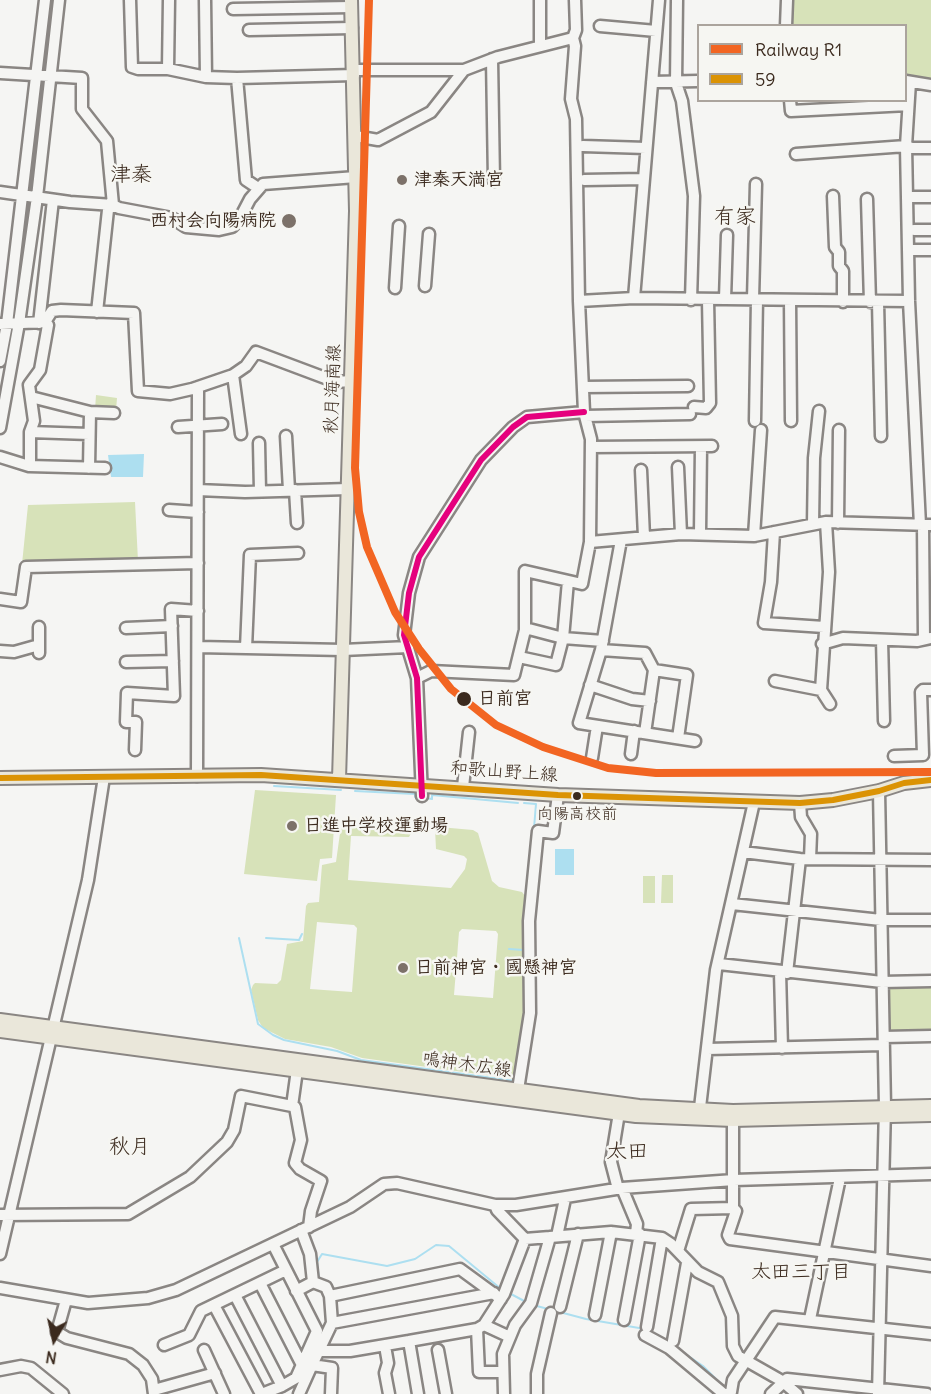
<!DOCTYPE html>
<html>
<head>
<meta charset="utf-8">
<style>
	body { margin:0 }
	#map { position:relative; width:931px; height:1394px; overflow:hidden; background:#f5f5f3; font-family:Delius,sans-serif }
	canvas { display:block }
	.legend { position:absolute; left:697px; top:24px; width:210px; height:78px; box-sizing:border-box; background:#f6f6f2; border:2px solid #aba49d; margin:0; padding:8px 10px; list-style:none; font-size:18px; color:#3b2a1e }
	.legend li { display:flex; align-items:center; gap:12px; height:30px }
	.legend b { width:30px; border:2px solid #aba49d }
	.north { position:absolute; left:24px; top:1310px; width:60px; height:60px; -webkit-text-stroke:4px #f6f6f2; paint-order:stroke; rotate:189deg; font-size:16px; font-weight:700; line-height:24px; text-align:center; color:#3b2a1e }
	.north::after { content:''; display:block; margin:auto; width:21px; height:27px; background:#3b2a1e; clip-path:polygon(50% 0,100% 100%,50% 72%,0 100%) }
</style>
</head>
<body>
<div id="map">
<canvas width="931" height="1394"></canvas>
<ul class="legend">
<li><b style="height:8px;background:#f26522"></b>Railway R1</li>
<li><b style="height:8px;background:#db9304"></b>59</li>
</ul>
<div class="north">N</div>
</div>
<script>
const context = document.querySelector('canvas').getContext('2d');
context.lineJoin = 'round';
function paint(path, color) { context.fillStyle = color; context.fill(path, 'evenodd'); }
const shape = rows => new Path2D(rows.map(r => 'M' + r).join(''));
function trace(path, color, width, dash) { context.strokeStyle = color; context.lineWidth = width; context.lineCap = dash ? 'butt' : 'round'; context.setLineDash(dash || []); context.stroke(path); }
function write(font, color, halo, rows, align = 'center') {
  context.font = font + ' Delius,"Klee One",sans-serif'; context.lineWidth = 5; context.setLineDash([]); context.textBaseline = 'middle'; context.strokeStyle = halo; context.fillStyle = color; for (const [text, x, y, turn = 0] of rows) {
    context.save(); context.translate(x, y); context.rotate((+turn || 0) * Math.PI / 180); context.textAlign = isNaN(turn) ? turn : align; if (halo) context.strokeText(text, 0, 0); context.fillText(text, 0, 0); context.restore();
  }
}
const green = shape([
	[792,0,931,0,931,82,906,77,906,26,791,26],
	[96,395,117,398,116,411,95,410],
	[135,502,138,561,22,564,28,505],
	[255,790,336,795,332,858,320,859,317,881,244,874],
	[341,826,413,830,409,837,351,836,348,880,451,888,465,869,467,859,464,856,436,849,435,829,439,827,473,830,478,833,492,881,499,887,522,892,525,896,523,953,525,1011,514,1079,362,1058,331,1047,285,1039,263,1028,258,1020,251,990,253,985,255,983,277,984,281,980,287,944,303,941,306,906,308,903,319,902,322,865,336,862],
	[317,922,354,925,357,928,352,992,310,989],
	[462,929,496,931,498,934,493,998,454,995,459,932],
	[662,875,673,875,673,903,661,903],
	[643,876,655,876,655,903,643,903],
	[891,986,931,986,931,1035,890,1032,889,988]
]);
const water = shape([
	[144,454,143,477,111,477,108,455],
	[555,849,574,849,574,875,555,875]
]);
const stream = shape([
	[274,786,341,790],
	[355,791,415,794,415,797,420,798],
	[426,798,432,799,432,795,518,803],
	[524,803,536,804,534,828],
	[239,938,258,1024,273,1035,284,1040,337,1051,361,1060,515,1081],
	[266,938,299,940,302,934],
	[509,949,524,950,524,948],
	[319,1279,317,1262,322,1254,387,1266,415,1259,436,1245,449,1246,501,1289],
	[509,1293,528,1303],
	[533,1305,586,1319,645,1329],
	[678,1349,703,1366,724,1387]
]);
const minor = shape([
	[130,0,132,67,138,69,168,69,206,77,237,78,354,75],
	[205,0,206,77],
	[575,0,576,30,573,38,575,46,571,99,576,119,579,301],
	[677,0,676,83,682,101,694,196,691,300],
	[233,9,351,7],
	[600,26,656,31],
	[786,26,787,0],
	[249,30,352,28],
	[540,46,540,0],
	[492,59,494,181],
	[168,69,169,0],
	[354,70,464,70],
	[0,73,82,78,82,109,107,141,113,205,119,208,172,218,186,227,219,230,232,227,239,220,250,199,263,184,356,177],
	[237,78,246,180,258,188],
	[906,81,931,85],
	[652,82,698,81],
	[910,82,906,146,909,301,920,525],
	[790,100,791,111,908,105],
	[355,136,378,140,431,112,464,70,498,57,573,38],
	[583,146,646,148],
	[796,154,906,146,912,148,931,148],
	[584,180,644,179],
	[0,192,70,202,113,205],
	[833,196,835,247,839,252,839,266,843,271,843,302],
	[907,197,931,197],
	[867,199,870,302],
	[914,230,931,230],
	[908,250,931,250],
	[425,286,429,234],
	[395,288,399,226],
	[634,298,659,0],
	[725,299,727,235],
	[753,299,756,184],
	[790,300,791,421],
	[878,302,881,436],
	[97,312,108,210,113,205],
	[39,323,53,200],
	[0,324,45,322,52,311,61,310,134,313,138,391,170,394,192,389,233,375,246,366,256,352,336,382,351,381],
	[0,361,7,324,45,0],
	[233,375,241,434],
	[583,387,688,386],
	[31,397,90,412,89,468],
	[694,407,706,408,710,403,708,300],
	[90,412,114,413],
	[585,416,690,414],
	[755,421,757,299],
	[178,427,222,424],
	[0,428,19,323,37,197,59,0],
	[30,432,89,434],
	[286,436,289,490],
	[259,443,260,491],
	[591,447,712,446],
	[0,457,29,466,105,468],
	[30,466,30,432,34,421,29,385,40,370,48,325,45,322],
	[678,467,681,534],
	[641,470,644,537],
	[198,490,245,492,348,489],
	[295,490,297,523],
	[169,510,198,512],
	[826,522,829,572,821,690,830,704],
	[838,523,839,430],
	[813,524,814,458,819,411],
	[923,525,924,638],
	[774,532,771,582,764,623,824,627],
	[700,533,701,447],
	[754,536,761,430],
	[621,540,601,650,645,653,654,670,645,733],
	[590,542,681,534,754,536,826,522,931,525],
	[0,599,21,602,26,567,198,563],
	[39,627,39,653],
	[126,628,172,626],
	[525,628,563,638,603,641],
	[882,640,884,721],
	[822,644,843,638,917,641,931,638],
	[198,647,343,650,408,647],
	[246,648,250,555,298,553],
	[601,650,579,723,695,741],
	[0,651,14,652,39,645],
	[519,657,556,665,563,638,568,581],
	[126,662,173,661],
	[654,670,687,675,678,738],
	[417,678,431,671,514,675,525,630,525,571,582,584,590,542,591,439,584,412,579,301,634,298,909,301],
	[775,681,821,690],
	[590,685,632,699,650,701],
	[135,750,136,722,126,722,127,693,174,696,171,609,198,611],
	[631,754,634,731],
	[894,756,923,755,921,692,923,690,931,690],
	[592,758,597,726],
	[197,776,198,387],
	[463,787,469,732],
	[422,796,417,678,404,635,409,593,419,557,481,460,513,427,527,417,584,412],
	[800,803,801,817,811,834,810,859],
	[743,852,800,859,931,860],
	[732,904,881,920,931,920],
	[719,964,882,982,931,981],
	[780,972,782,1048],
	[787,973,800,859],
	[884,1037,931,1036],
	[707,1049,883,1045],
	[517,1096,530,1013,529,921,538,831,553,833,558,795],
	[292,1106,295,1107,301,1140,295,1163,300,1169,321,1181,311,1211,309,1227],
	[733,1112,733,1208,736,1211,728,1235,730,1239,931,1266],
	[699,1116,716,970,754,802],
	[622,1188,637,1224,636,1234],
	[618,1189,611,1162,619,1113],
	[495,1205,497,1210,525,1239,550,1237],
	[0,1215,128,1214,190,1177,227,1142,234,1130,241,1096,292,1106,297,1070],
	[301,1230,310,1254,313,1282],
	[557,1236,565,1199],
	[273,1244,317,1331,296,1378,282,1386],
	[678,1251,691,1209,733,1208],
	[0,1254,88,880,104,777],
	[260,1283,303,1367],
	[0,1288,88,1303,148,1298,176,1290,350,1207,384,1184,397,1183,495,1205,516,1205,622,1188,734,1180,931,1174],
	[296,1291,313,1282,326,1287,330,1296,460,1269,501,1299],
	[235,1295,282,1386,262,1394],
	[330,1296,332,1323,494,1293],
	[66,1300,57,1332,67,1338,129,1354,143,1365,152,1379,154,1394],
	[214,1305,261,1394],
	[560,1307,578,1234],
	[595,1315,611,1232],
	[810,1319,840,1178],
	[624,1320,640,1234],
	[484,1325,510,1337],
	[647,1327,662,1238],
	[645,1335,669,1348,724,1394],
	[673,1341,687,1263],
	[164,1345,189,1335,201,1311,286,1270],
	[385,1346,388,1363,385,1373,389,1394],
	[204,1350,224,1394],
	[438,1350,446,1394],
	[318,1351,350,1351,409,1341],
	[0,1370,21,1366,31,1368,63,1394],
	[502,1372,479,1372,477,1329,484,1325,504,1294,525,1239],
	[154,1390,215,1373],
	[731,1392,733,1380,775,1317,931,1334],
	[299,1394,312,1365],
	[331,1394,332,1368,312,1365,332,1323],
	[418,1394,409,1341,477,1329],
	[504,1394,503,1354,515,1325,531,1303,550,1237,611,1232,662,1238,671,1244,698,1272,718,1282,732,1316,733,1346,738,1356,782,1381,797,1394],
	[537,1394,537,1374,551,1313],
	[771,1394,787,1379,927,1394],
	[878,1394,885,1107,879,791]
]);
const major = shape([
	[0,778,261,775,558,795,800,803,833,800,879,791,904,783,931,780],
	[339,779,356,211,351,0],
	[0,1020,639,1106,733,1111,931,1106],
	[0,1031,636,1116,733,1120,931,1115]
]);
const bus1 = shape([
	[0,778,261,775,558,795,800,803,833,800,879,791,904,783,931,780]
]);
const bus2 = shape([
	[422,796,417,678,404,635,409,593,419,557,481,460,513,427,527,417,584,412]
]);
const rail1 = shape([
	[369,0,355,468,359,512,367,547,395,612,419,649,451,689,496,725,543,747,608,768,656,773,931,772]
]);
const markers = [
	[402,180,6,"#7c7169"],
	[289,221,8,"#7c7169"],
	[464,699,8,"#3b2a1e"],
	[577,796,5,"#3b2a1e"],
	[292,826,6,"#7c7169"],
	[403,968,6,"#7c7169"]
];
const busNames = [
	["向陽高校前",577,814]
];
const poiNames = [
	["津秦天満宮",414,180],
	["西村会向陽病院",276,221,"right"],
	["日進中学校運動場",304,826],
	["日前神宮・國懸神宮",415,968]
];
const streetNames = [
	["秋月海南線",333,389,-88],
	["和歌山野上線",504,772,4],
	["鳴神木広線",467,1065,8]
];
const stopNames = [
	["日前宮",478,699]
];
const neighbourhoodNames = [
	["太田三丁目",801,1272]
];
const quarterNames = [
	["津秦",131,175],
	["有家",735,217],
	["秋月",130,1147],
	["太田",627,1152]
];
paint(green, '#d7e2b9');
paint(water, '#addff0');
trace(stream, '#addff0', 2);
trace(minor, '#8a8683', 15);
trace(major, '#8a8683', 16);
trace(minor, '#f5f5f3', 10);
trace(major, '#eae7da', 12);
trace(bus1, '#db9304', 6);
trace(bus2, '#e5007d', 6);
trace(rail1, '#f26522', 8);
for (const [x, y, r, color] of markers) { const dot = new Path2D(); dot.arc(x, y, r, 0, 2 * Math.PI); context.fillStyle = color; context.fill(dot); trace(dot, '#f6f6f2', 2); }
write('16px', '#3b2a1e', '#f6f6f2', busNames);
write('bold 18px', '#3b2a1e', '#f6f6f2', poiNames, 'left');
write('18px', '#3b2a1e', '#f6f6f2', streetNames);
write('bold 18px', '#3b2a1e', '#f6f6f2', stopNames, 'left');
write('20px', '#3b2a1e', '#f6f6f2', neighbourhoodNames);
write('21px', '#3b2a1e', '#f6f6f2', quarterNames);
</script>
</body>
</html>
